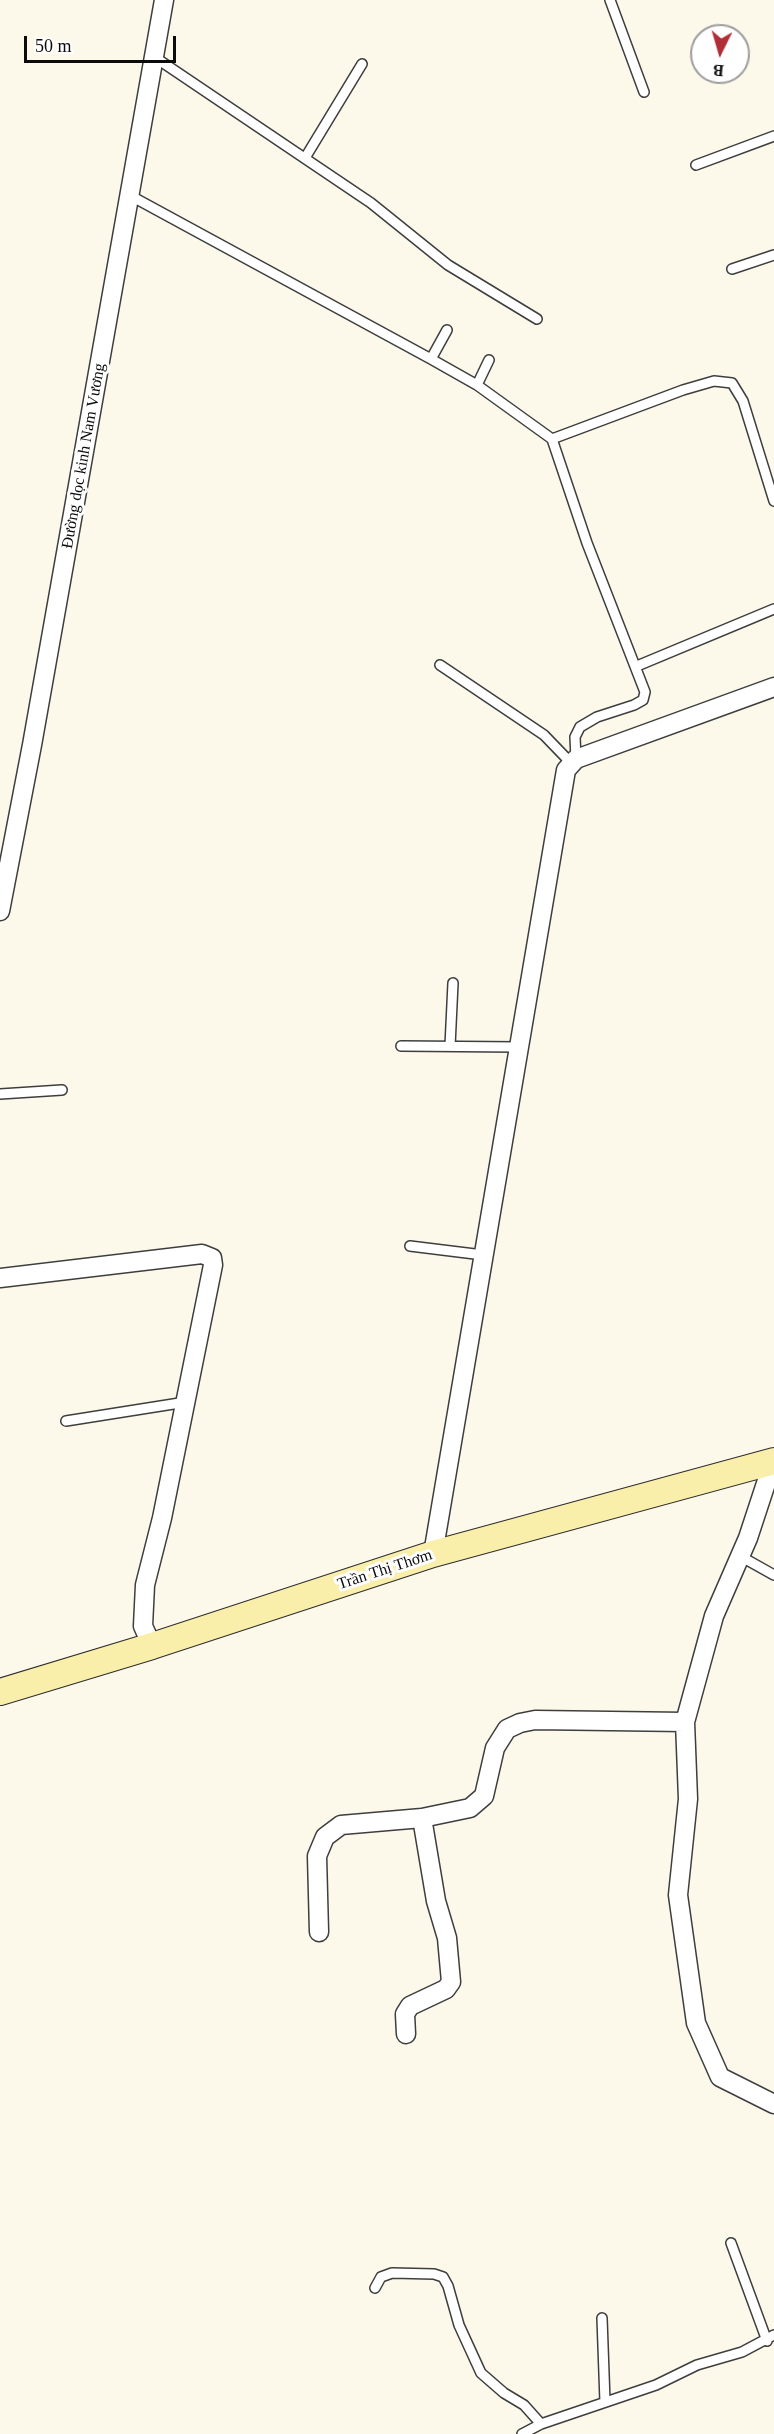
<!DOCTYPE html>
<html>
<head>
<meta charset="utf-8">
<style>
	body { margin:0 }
	#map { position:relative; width:774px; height:2434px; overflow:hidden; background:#fdf9ea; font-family:Georgia,serif }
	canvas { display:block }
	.north { position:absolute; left:690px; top:24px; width:60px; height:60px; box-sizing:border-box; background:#fff; border:2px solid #9d9d9d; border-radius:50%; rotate:185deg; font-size:16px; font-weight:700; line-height:24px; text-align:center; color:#0b0b0b }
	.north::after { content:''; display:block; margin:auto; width:21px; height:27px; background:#b02e38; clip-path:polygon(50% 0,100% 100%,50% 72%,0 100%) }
	.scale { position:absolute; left:24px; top:36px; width:152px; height:27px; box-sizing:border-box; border:3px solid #0b0b0b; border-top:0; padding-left:8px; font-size:18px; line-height:21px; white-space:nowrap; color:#0b0b0b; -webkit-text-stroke:4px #fff; paint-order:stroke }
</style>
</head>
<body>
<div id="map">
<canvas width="774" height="2434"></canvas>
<div class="north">B</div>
<div class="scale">50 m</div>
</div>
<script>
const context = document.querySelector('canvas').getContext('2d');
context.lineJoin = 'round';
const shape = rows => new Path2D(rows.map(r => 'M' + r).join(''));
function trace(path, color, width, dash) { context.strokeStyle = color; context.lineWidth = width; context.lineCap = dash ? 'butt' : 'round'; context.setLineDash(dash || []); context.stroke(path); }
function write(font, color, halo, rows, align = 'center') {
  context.font = font + ' Georgia,serif'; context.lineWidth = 6; context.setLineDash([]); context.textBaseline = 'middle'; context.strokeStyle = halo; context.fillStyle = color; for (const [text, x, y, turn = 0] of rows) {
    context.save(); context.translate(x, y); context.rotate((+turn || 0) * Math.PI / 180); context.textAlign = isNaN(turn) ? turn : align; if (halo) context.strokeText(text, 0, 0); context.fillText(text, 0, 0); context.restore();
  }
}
const lane = shape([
	[610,0,644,92],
	[153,56,371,203,448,265,537,319],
	[305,158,362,64],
	[696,165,774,136],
	[131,196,431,359,477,385,552,439,587,543,645,692,643,700,634,705,597,717,580,727,575,737,576,759],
	[732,269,774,255],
	[431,359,447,330],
	[477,385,489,360],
	[552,439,683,390,714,381,732,383,743,401,774,501],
	[440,665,544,735,571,763],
	[637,666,774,609],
	[401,1046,518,1047],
	[450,1046,453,983],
	[0,1094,62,1090],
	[410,1246,483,1255],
	[66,1421,186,1402],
	[740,1556,774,1575],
	[731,2243,767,2341],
	[375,2288,381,2277,392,2273,434,2274,443,2277,448,2286,459,2325,481,2373,504,2393,524,2405,541,2424],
	[602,2318,605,2402],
	[522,2434,541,2424,656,2385,697,2365,742,2352,774,2335]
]);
const street = shape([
	[0,911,32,745,164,0],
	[0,1278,202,1254,212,1258,213,1265,162,1518,145,1585,143,1626,152,1646],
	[773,1462,748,1538,714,1616,685,1722,688,1799,678,1895,696,2023,720,2077,774,2104],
	[433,1554,566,770,576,759,774,687],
	[319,1932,317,1856,325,1837,341,1825,422,1818,470,1808,484,1796,495,1748,507,1729,520,1723,535,1720,685,1722],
	[406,2034,405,2014,410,2006,446,1989,451,1982,447,1938,436,1901,422,1818]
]);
const secondary = shape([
	[0,1692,152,1646,433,1554,774,1461]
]);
const streetNames = [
	["Đường dọc kinh Nam Vương",84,456,-80],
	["Trần Thị Thơm",385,1570,-18]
];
trace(lane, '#3e3e3e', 12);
trace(street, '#3e3e3e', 21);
trace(secondary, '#2d2d2d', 28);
trace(lane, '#fff', 9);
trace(street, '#fff', 18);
trace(secondary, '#f9eeaa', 26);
write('16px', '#0b0b0b', '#fff', streetNames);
</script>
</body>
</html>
